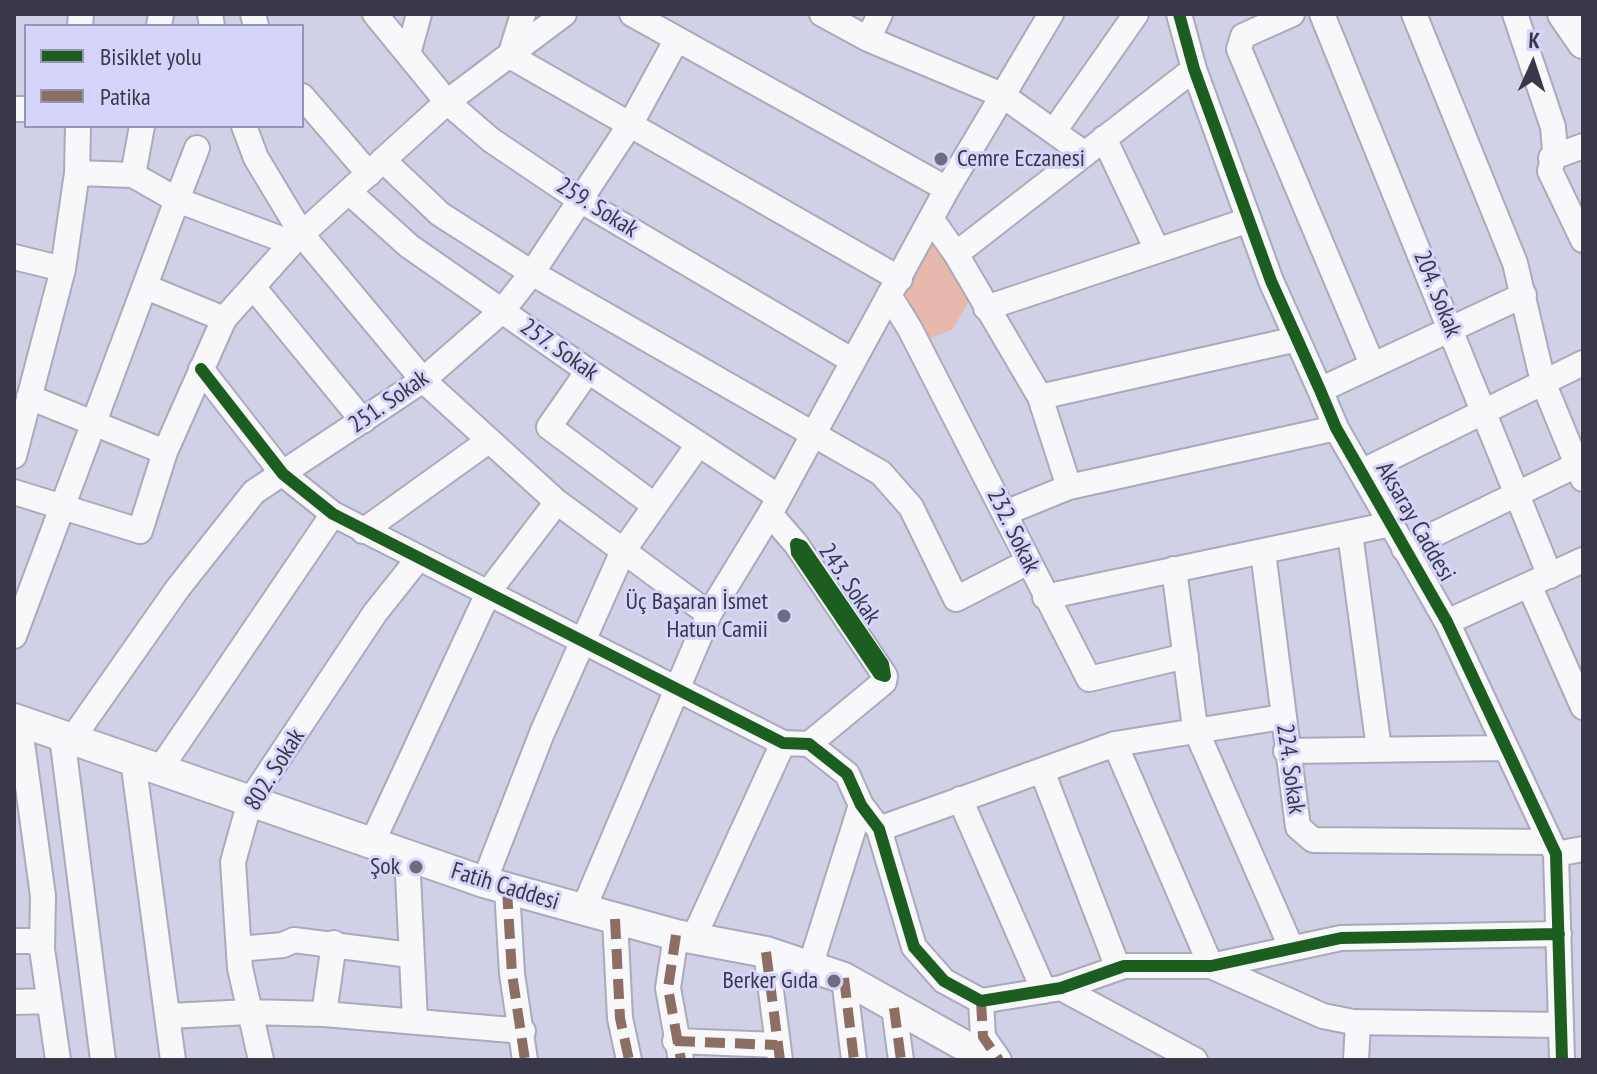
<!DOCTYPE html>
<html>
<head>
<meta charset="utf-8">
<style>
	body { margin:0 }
	#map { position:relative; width:1597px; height:1074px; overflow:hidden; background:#d0d0e6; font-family:"PT Sans Narrow",sans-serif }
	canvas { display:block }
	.frame { position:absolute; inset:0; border:16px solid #383848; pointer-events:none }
	.legend { position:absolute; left:24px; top:24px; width:280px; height:104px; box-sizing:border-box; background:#d5d5fc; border:2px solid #9696b4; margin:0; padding:10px 14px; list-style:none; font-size:24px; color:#383848 }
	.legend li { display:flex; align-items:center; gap:16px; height:40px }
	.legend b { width:40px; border:2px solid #9696b4 }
	.north { position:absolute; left:1493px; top:24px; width:80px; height:80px; -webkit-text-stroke:6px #d5d5fc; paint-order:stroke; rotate:3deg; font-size:22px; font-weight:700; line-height:32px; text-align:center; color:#383848 }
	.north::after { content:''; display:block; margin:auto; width:28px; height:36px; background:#383848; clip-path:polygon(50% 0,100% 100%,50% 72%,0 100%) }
</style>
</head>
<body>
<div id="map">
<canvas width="1597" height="1074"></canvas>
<div class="frame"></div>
<ul class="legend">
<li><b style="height:10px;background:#1b5e20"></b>Bisiklet yolu</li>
<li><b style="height:10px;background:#8d6e63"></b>Patika</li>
</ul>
<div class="north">K</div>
</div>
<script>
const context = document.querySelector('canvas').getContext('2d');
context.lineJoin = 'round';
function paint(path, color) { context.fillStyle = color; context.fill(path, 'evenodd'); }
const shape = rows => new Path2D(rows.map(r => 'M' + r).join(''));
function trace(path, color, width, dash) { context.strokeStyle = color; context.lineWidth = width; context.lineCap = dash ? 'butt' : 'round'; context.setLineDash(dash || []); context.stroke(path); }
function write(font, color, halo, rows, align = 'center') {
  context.font = font + ' "PT Sans Narrow",sans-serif'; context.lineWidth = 6; context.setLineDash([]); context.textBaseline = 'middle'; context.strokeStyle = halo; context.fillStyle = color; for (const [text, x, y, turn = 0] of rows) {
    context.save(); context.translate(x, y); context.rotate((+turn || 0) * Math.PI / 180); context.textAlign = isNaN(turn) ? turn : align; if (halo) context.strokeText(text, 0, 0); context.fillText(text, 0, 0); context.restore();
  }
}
const green = shape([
	[931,237,970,299,953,329,927,340,896,296]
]);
const minor = shape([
	[210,14,212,26],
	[253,14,256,26],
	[375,14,447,102,491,140,580,200,853,361],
	[523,14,510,56,900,279],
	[632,14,947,189],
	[822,14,868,39,1002,95,1085,154],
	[1179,14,1194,69,1271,281,1320,390,1336,428,1447,622,1556,854,1562,1060],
	[1292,14,1243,36,1239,49,1372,364],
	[1322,14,1550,576],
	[1414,14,1515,263,1543,382,1583,479],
	[1515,14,1553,127,1555,150,1550,171,1583,240],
	[80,26,81,14],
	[159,26,161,14],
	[868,39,880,14],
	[408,54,419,14],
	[302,96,369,174],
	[14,109,26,109],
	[244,126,256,158,303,236,423,380,557,502,709,614],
	[1054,131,1136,14],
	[1104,138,1157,250],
	[197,148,177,200,292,243],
	[1551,158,1583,146],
	[383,160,440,214,532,273,881,473,911,507,956,599,1028,562],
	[133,175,142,126],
	[349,192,409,246,588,371,779,497],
	[932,220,956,254,1040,397,1069,487],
	[956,254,1194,69],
	[14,257,63,269],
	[146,287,224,319],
	[254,288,363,421],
	[889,295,910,329,1089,679,1186,656],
	[986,308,1249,220],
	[201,369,283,474,333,514,783,743,809,744,847,774,861,805,879,829,914,947,944,981,981,1001,1061,988,1124,966,1211,966,1341,938,1559,934],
	[588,371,549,427,654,505],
	[1320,390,1524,295],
	[29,397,165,452],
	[1040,397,1297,339],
	[14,456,63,269,77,173,78,126],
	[1361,472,1583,363],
	[14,492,140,531,165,452,224,319,292,243,447,102,564,14],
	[1005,513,1069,487,1336,428],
	[770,514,796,544,885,676,884,682,809,744],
	[363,531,487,442],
	[1350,533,1379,749],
	[1404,549,1583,462],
	[1263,552,1298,827,1313,840,1549,842],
	[1174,569,1195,728,1291,947],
	[1529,585,1583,707],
	[1045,597,1391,524],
	[1447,622,1583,560],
	[14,636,177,200,133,175,77,173],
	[19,721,43,896,42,949,58,1060],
	[62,736,103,1060],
	[72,739,178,588,254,492,423,380,502,311,532,273,631,123,677,39],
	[1115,744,1211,966,1323,1016,1353,1022,1560,1025],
	[1286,751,1505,748],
	[133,760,173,1060],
	[160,769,333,514],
	[1042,771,1118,968],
	[960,799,1044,991],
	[879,829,1115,744,1282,717],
	[372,843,489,591,557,502],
	[1556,854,1583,849],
	[407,855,415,1020],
	[484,882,542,733,623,551,698,445],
	[507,889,512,974,525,1060],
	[583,910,709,614,770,514,947,189,1051,14],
	[615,919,620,1018,629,1060],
	[676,935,668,988,681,1060],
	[694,937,783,743],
	[14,941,42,941],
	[239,949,283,945,294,940,410,955],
	[766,952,780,1060],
	[810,967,861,805],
	[844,978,854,1060],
	[1061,988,1195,1060],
	[981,1001,983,1037,999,1060],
	[14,1002,48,1001],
	[894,1008,901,1060],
	[324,1014,334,943],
	[169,1016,249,1012,324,1014,523,1031],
	[675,1041,777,1045],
	[261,1060,240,968,233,862,250,801,375,613,418,559],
	[1356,1060,1358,1022]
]);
const major = shape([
	[1563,14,1583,43],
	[14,719,484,882,676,935,766,952,844,978,990,1060]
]);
const quiet = shape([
	[507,889,512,974,525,1060],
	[615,919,620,1018,629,1060],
	[676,935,668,988,681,1060],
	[766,952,780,1060],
	[844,978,854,1060],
	[981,1001,983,1037,999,1060],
	[894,1008,901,1060],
	[675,1041,777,1045]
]);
const cycleway = shape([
	[1179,14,1194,69,1271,281,1320,390,1336,428,1447,622,1556,854,1562,1060],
	[201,369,283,474,333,514,783,743,809,744,847,774,861,805,879,829,914,947,944,981,981,1001,1061,988,1124,966,1211,966,1341,938,1559,934],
	[796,544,802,546,883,664,885,676,879,674,797,553,796,544]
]);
const markers = [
	[941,159,8,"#6d6d7f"],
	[784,616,8,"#6d6d7f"],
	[416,867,8,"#6d6d7f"],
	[834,981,8,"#6d6d7f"]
];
const poiNames = [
	["Cemre Eczanesi",957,159,"left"],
	["Üç Başaran İsmet",768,602],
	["Hatun Camii",768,630],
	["Şok",400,867],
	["Berker Gıda",818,981]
];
const streetNames = [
	["259. Sokak",597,208,32],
	["204. Sokak",1437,294,68],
	["257. Sokak",559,350,35],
	["251. Sokak",389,402,-35],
	["Aksaray Caddesi",1415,522,60],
	["232. Sokak",1013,531,64],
	["243. Sokak",849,584,56],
	["224. Sokak",1290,769,82],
	["802. Sokak",275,770,-58],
	["Fatih Caddesi",505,887,17]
];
paint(green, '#e7b8ac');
trace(minor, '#aab', 28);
trace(major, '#aab', 34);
trace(minor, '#f8f8fb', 24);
trace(major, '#f8f8fb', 30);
trace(quiet, '#8d6e63', 10, [20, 10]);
trace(cycleway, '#1b5e20', 12);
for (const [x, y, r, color] of markers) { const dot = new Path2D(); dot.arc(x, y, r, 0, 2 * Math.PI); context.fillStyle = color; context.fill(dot); trace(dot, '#d5d5fc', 3); }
write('24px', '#383848', '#d5d5fc', poiNames, 'right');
write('24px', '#383848', '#d5d5fc', streetNames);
</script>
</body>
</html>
